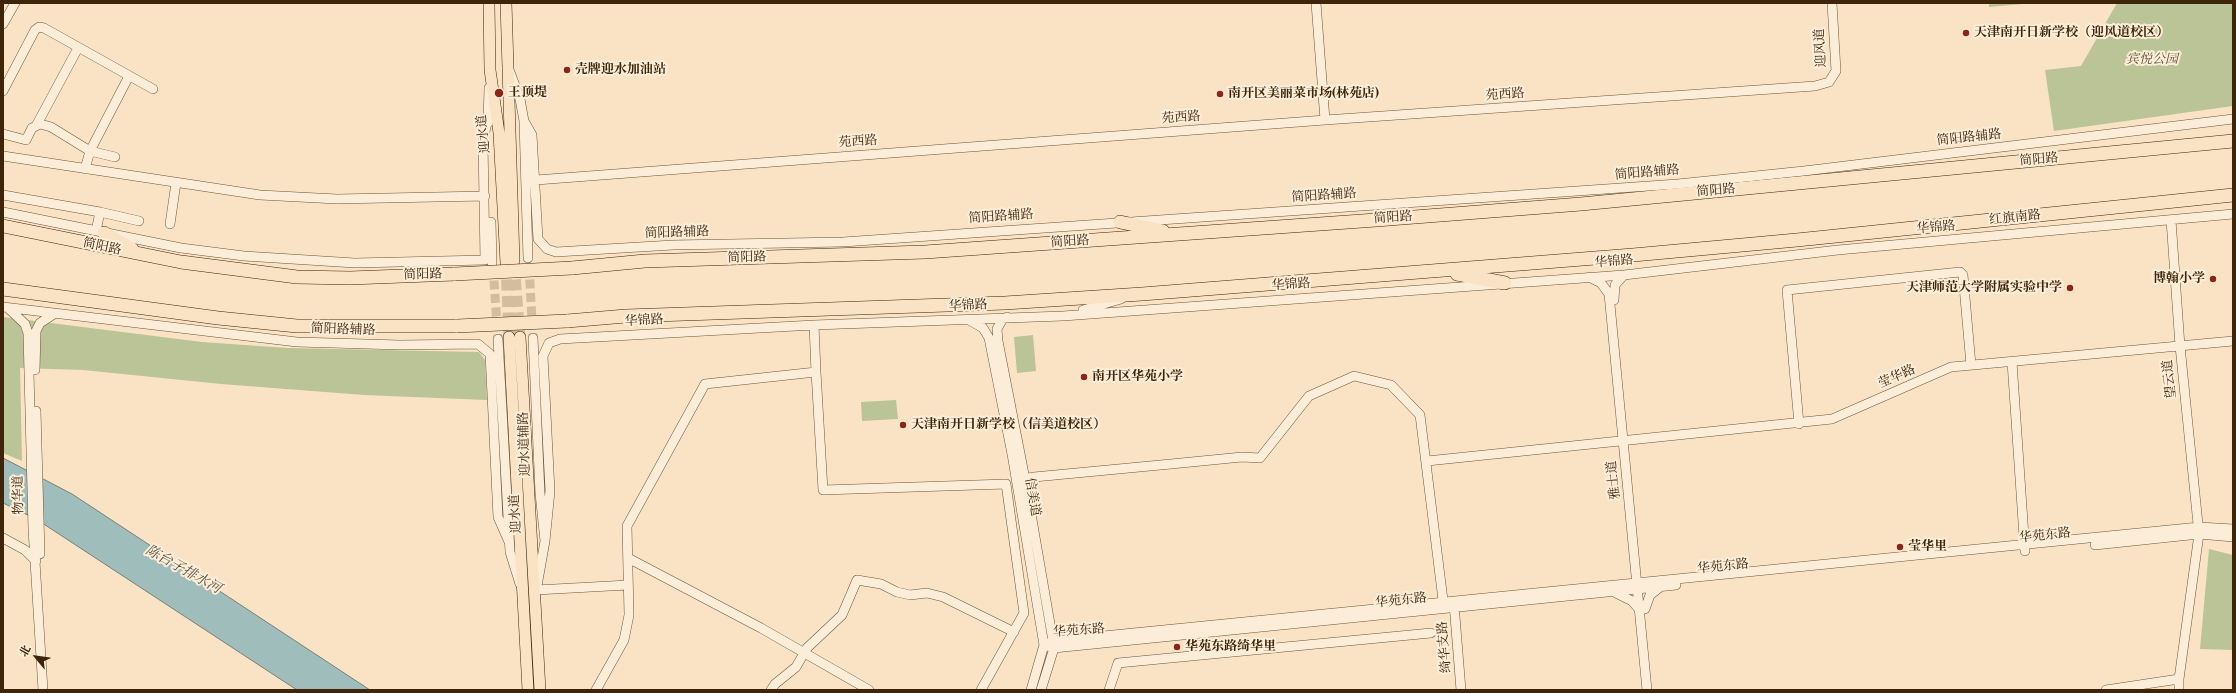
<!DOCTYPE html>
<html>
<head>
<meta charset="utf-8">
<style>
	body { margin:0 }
	#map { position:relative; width:2236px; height:693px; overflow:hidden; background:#fae3c4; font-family:"Libre Bodoni","Noto Serif SC",serif }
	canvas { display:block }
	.frame { position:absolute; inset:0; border:4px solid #3e250a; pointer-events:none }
	.north { position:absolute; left:16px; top:637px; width:40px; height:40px; -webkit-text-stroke:3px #fcedd9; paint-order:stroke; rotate:299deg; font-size:11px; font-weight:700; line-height:16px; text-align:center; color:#3e250a }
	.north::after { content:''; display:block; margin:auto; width:14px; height:18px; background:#3e250a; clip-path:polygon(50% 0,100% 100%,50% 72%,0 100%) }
</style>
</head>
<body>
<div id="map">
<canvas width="2236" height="693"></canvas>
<div class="frame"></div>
<div class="north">北</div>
</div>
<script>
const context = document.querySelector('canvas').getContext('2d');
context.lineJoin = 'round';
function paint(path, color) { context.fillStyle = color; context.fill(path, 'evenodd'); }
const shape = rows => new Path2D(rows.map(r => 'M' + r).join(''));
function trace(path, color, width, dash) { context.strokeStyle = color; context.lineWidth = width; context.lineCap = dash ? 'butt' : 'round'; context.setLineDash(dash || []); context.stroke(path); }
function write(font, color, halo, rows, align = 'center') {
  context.font = font + ' "Libre Bodoni","Noto Serif SC",serif'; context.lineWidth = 4; context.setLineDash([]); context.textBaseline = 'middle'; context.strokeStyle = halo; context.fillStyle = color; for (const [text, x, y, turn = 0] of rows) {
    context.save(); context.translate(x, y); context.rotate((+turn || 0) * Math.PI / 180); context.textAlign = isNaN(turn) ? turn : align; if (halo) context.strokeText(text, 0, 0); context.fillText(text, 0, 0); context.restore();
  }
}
const green = shape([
	[1989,3,2034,3,1989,7],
	[2117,3,2233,3,2233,106,2054,131,2045,70,2081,66],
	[3,317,202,342,287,348,479,352,485,360,487,400,364,395,221,384,83,370,20,368,22,461,3,453],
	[1033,335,1036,371,1017,373,1014,337],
	[896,400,898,419,862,421,861,402],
	[2209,549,2233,555,2233,650,2200,649]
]);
const water = shape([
	[3,458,72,494,370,690,297,690,36,519,3,503,3,458]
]);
const minorTunnel = shape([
	[529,266,533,338],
	[493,267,498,339]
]);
const majorTunnel = shape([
	[506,263,509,337],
	[514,263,520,337]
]);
const minor = shape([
	[1316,3,1325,120],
	[3,24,15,3],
	[510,72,520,99,524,121,528,258],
	[3,91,35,30,39,27,44,28,153,89],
	[524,121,532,135,538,239,547,249,556,252,673,245,843,242,1678,184,1804,171,2233,119],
	[488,123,489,88],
	[36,126,78,48],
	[3,134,26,140,32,128,40,124,44,125,51,127,90,151,129,76],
	[3,156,260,195,337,199,485,196],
	[85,169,90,151,115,157],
	[536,180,1325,120,1815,86,1829,82,1836,71,1832,3],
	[3,195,100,212,96,231],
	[3,212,181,248,244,256,355,263,485,260,483,141,488,118],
	[100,212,139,221],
	[2171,220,2180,346,2199,534,2179,679],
	[491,222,492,263],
	[170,224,176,183],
	[1589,277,1601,283,1609,294,1647,690],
	[1614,300,1615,285,1624,275],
	[3,307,297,342,400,345,478,344,490,354,498,517,509,542],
	[8,308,25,324,28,333,33,529,43,690],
	[1083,310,1121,299],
	[1007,317,1002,320,997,329,998,341,1025,479,1053,641,1054,648,1041,690],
	[969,320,983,328,989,338,1012,454,1044,645,1031,690],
	[814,325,816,372],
	[533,338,540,493,545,541,537,586],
	[498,339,510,552,520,584],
	[2012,362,2025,551],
	[35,370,36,331,40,323,54,314],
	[36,411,40,554],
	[1799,424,1787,290,1960,272,1963,275,1971,365],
	[1427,461,1832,419,1951,367,2233,341],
	[1025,479,1034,477,1171,464,1242,457,1260,458,1309,396,1354,376,1391,385,1420,415,1444,608],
	[3,538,25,550,36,561],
	[545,541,550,491,543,356,549,343,560,339,814,325,1063,316,1624,275,1838,250,2233,214],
	[2095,545,2199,534,2233,537],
	[628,558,761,628,869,690],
	[536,590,628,585],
	[1616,593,1632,601,1639,609],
	[1454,604,1461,690],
	[1645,609,1650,595,1659,588],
	[1044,645,1053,641,2199,527,2233,529],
	[1044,645,1054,648,1676,585],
	[596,690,624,640,629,615,627,526,705,384,816,372,823,490,1006,484,1024,613,981,690],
	[771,690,775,684,796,667,807,648,842,615,857,580,881,584,897,592,910,595,927,593,943,597,1014,632],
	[1109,690,1118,663,1431,633],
	[2106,690,2179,679,2179,690]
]);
const major = shape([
	[489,3,490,70,499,133,506,263],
	[506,3,514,261],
	[509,337,528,690],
	[520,337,540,690]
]);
const highway = shape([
	[1120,222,1163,231],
	[3,226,181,262,297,277,350,278,455,274],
	[104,233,132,249],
	[572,268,645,261,925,252,1376,220,1581,204,2233,141],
	[1457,274,1505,283],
	[3,289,218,318,297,326,457,326],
	[567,321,626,316,1005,303,1142,294,1633,255,1797,240,2233,195]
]);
const highwayBridge = shape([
	[455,274,572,268],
	[457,326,567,321]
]);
const markers = [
	[1966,33,4,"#8f2418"],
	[567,70,4,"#8f2418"],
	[499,93,5,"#8f2418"],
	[1220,94,4,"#8f2418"],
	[2213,279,4,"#8f2418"],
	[2070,288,4,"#8f2418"],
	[1084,377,4,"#8f2418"],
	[903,425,4,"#8f2418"],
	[1900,547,4,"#8f2418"],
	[1177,647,4,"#8f2418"]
];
const poiNames = [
	["天津南开日新学校（迎风道校区）",1974,33],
	["壳牌迎水加油站",575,70],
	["王顶堤",508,93],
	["南开区美丽菜市场(林苑店)",1228,94],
	["博翰小学",2205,279,"right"],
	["天津师范大学附属实验中学",2062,288,"right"],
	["南开区华苑小学",1092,377],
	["天津南开日新学校（信美道校区）",911,425],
	["莹华里",1908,547],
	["华苑东路绮华里",1185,647]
];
const streetNames = [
	["迎风道",1821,48,-93],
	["苑西路",1505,95,-4],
	["苑西路",1181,118,-4],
	["迎水道",484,134,-96],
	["简阳路辅路",1969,138,-6],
	["苑西路",858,142,-4],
	["简阳路",2039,160,-5],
	["简阳路辅路",1647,173,-5],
	["简阳路",1716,191,-5],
	["简阳路辅路",1324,196,-4],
	["简阳路辅路",1001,217,-4],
	["简阳路",1393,218,-4],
	["红旗南路",2015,218,-6],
	["华锦路",1936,228,-5],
	["简阳路辅路",677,233,-2],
	["简阳路",1070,242,-4],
	["简阳路",102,247,12],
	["简阳路",747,258,-2],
	["华锦路",1614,262,-5],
	["简阳路",423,275,-2],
	["华锦路",1291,285,-4],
	["华锦路",968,306,-3],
	["华锦路",644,321,-3],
	["简阳路辅路",343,330,2],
	["莹华路",1897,377,-24],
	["望云道",2170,379,-96],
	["迎水道辅路",525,444,-92],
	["雅士道",1614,480,-96],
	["物华道",19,495,-91],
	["信美道",1032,497,80],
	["迎水道",516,514,-93],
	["华苑东路",2045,536,-6],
	["华苑东路",1723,567,-6],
	["华苑东路",1401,601,-6],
	["华苑东路",1079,631,-4],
	["绮华支路",1445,647,-95]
];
const parkNames = [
	["宾悦公园",2152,60]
];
const waterNames = [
	["陈台子排水河",183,570,29]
];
paint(green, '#bbc497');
paint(water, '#9fbdba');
trace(water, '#788074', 1);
trace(minorTunnel, '#d4bd9f', 9, [9, 4.5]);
trace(majorTunnel, '#d4bd9f', 11, [11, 5.5]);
trace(minor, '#6d5438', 10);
trace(major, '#3e250a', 12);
trace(highway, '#3e250a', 14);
trace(minor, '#fcedd9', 9);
trace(major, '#fae3c4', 11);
trace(highway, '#fae3c4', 13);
trace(highwayBridge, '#3e250a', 14, []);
trace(highwayBridge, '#fae3c4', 13);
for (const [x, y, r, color] of markers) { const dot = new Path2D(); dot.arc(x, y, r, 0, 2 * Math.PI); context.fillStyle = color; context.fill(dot); trace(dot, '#fcedd9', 1.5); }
write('bold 13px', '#3e250a', '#fcedd9', poiNames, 'left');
write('13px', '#3e250a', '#fcedd9', streetNames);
write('italic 13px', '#5d4d2d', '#fcedd9', parkNames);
write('italic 14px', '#5b533f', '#fcedd9', waterNames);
</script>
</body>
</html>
